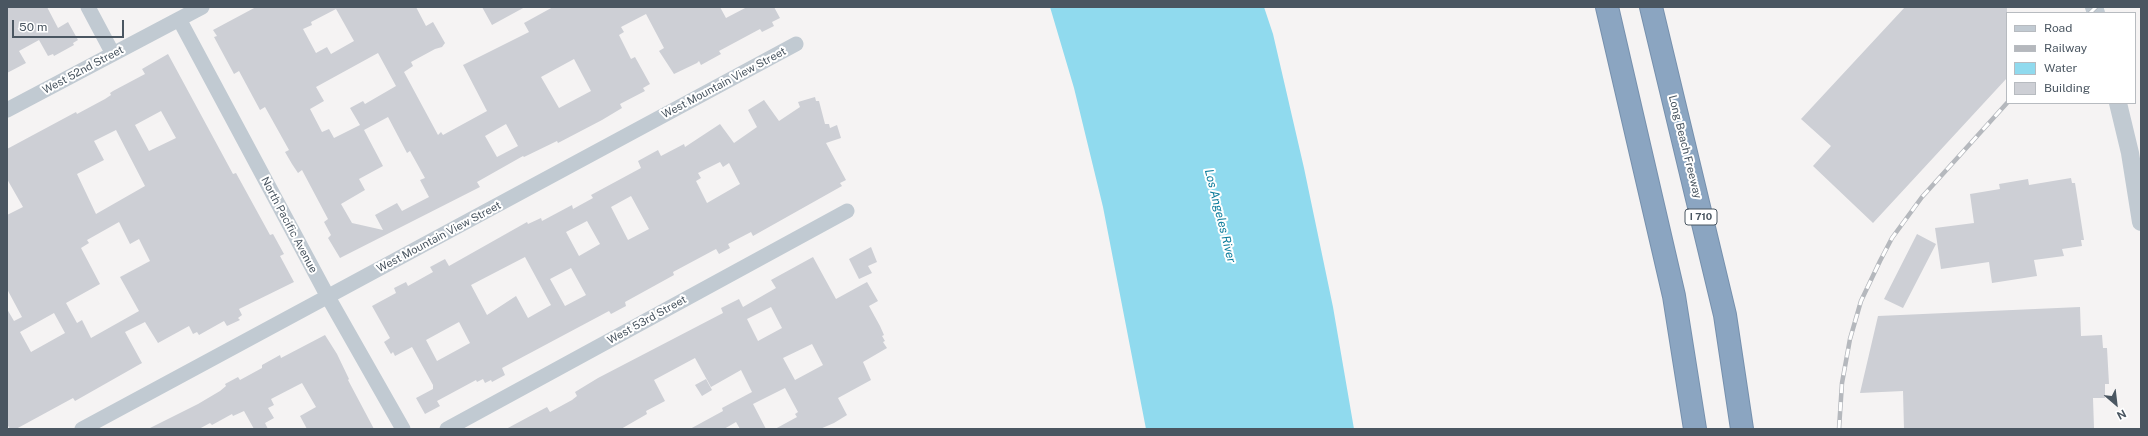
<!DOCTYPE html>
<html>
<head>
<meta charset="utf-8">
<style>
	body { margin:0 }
	#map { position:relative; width:2148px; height:436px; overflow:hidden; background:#f5f3f3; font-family:"Public Sans",sans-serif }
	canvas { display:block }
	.frame { position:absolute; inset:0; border:8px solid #4a5661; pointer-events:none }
	.legend { position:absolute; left:2006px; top:12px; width:130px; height:92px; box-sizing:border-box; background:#fff; border:1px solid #b7bbc0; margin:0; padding:5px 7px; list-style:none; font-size:12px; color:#4a5661 }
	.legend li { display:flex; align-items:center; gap:8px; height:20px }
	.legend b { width:20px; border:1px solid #b7bbc0 }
	.north { position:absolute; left:2096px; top:384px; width:40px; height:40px; -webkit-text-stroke:3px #fff; paint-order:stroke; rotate:152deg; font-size:11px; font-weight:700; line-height:16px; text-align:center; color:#4a5661 }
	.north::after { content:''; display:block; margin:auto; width:14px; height:18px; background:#4a5661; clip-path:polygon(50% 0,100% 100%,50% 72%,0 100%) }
	.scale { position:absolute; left:12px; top:20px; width:112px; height:18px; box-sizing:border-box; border:2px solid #4a5661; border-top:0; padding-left:5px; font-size:12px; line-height:14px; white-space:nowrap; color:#4a5661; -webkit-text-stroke:3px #fff; paint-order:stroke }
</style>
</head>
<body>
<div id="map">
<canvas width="2148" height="436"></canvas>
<div class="frame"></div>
<ul class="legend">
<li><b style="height:5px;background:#c1cad2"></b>Road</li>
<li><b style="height:5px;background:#b5b8bd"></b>Railway</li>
<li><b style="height:11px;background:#90daee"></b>Water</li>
<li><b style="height:11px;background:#cdcfd5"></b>Building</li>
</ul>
<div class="north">N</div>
<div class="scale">50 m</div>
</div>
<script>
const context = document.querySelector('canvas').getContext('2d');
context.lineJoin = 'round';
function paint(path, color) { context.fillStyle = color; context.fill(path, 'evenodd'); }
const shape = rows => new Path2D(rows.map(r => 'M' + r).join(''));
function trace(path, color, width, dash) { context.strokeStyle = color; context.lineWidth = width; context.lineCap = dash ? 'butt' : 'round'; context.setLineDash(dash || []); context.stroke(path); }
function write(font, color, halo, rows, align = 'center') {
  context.font = font + ' "Public Sans",sans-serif'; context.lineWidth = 4; context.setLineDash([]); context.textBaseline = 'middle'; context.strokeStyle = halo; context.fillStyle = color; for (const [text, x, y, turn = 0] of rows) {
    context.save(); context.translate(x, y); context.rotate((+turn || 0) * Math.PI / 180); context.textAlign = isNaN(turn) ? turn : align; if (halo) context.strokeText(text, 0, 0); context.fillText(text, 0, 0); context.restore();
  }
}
const water = shape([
	[1050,7,1264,7,1273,34,1304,168,1333,307,1354,429,1146,429,1103,207,1074,88]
]);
const building = shape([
	[7,7,47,7,58,28,68,22,78,40,73,43,74,45,54,56,53,54,48,56,39,40,19,51,26,63,7,73],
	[256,7,416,7,426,26,433,22,445,43,442,47,435,49,411,62,413,66,404,72,438,135,441,132,443,135,487,111,463,65,529,32,524,23,553,7,720,7,726,18,747,7,774,7,780,18,772,22,774,26,762,32,760,29,719,51,721,54,701,65,699,61,697,63,674,74,659,51,664,48,646,14,621,27,624,32,619,35,631,59,635,57,650,84,643,88,645,91,620,104,622,108,602,120,558,143,557,141,524,157,523,156,477,182,480,187,340,258,328,238,331,235,324,222,328,219,302,170,298,173,292,164,285,152,289,150,265,107,260,110,239,71,234,74,214,37,217,36,213,30],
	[336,9,354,41,331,54,327,47,316,53,303,29,312,25,311,22],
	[378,53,396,86,365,104,363,101,350,108,360,125,334,138,329,129,322,132,310,109,324,101,316,87],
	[574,59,591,91,559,108,541,77],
	[388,117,407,153,410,151,425,178,420,180,429,197,402,211,397,203,375,215,383,230,352,223,341,204,365,190,359,179,383,166,364,130],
	[506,124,518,146,497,157,485,136],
	[482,7,525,7,492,25],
	[1905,7,2007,7,2007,78,1873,223,1813,166,1831,146,1801,119],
	[168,54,233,174,236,173,270,235,273,234,284,254,280,256,294,282,239,309,242,315,238,318,240,320,227,326,224,321,199,335,197,332,193,334,189,326,158,343,145,322,125,332,142,363,75,401,73,398,16,429,10,429,7,424,7,309,14,321,22,317,7,289,7,215,23,207,7,179,7,149,76,112,77,114,105,99,111,95,110,93,113,91,145,74,142,69],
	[161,111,176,138,149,151,135,125],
	[116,130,145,186,96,214,77,174,104,160,94,141],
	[119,222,130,244,139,239,150,261,120,277,139,311,91,338,82,320,77,323,66,303,100,284,81,248,89,243,87,240],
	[54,313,65,333,31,352,20,332],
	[815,97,816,101,819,101,825,124,829,124,830,128,837,125,841,138,826,143,846,180,840,183,842,186,753,236,751,232,728,244,730,248,719,254,716,249,673,272,674,275,625,302,626,306,611,314,609,311,502,368,505,375,492,382,491,380,485,383,483,379,477,382,476,380,437,401,440,406,425,414,416,398,433,389,433,385,412,347,395,356,393,352,391,354,384,342,390,338,372,306,396,293,394,288,406,282,408,286,433,272,430,267,445,259,449,266,527,222,528,224,541,218,542,221,572,205,573,209,593,198,591,195,641,168,638,161,658,150,661,156,684,144,685,147,720,124,734,143,757,127,748,110,764,100,779,121,800,107,798,102],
	[720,162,723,167,729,163,740,184,707,203,696,181,701,178,698,173],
	[631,196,649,229,628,240,611,207],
	[587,221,600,244,579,256,566,232],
	[525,257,551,305,528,318,516,296,487,315,471,285],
	[571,268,586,295,565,306,550,279],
	[459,322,470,343,437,361,426,340],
	[2071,178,2072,183,2075,183,2084,240,2081,240,2082,246,2062,249,2064,256,2034,260,2037,276,1992,283,1989,262,1941,269,1935,228,1974,223,1970,194,2000,189,1999,184,2028,179,2029,185],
	[1917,234,1936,244,1903,308,1884,299],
	[871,247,877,262,868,266,872,273,859,279,849,259],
	[813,257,836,299,867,282,878,301,869,306,880,326,884,335,882,336,885,341,883,342,887,348,863,362,871,380,838,398,847,415,834,423,820,429,775,429,797,417,795,414,798,412,785,388,753,404,766,429,740,429,736,422,724,429,690,429,723,411,722,408,752,392,741,370,711,387,695,358,654,380,665,401,646,411,647,414,621,429,506,429,547,407,550,412,572,400,577,396,575,392,598,378,723,313,721,308,739,299,743,307,776,288,771,280],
	[771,307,782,328,758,341,747,319],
	[812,344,823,365,795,380,783,358],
	[2080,307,2081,336,2102,335,2103,348,2107,348,2109,384,2105,384,2105,398,2093,398,2094,428,1904,429,1903,391,1860,393,1878,316],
	[325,335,337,354,349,379,348,380,374,429,307,429,300,416,316,407,302,383,271,399,274,405,268,408,274,418,265,423,268,429,254,429,244,411,233,416,232,414,212,425,210,423,199,429,148,429,198,404,220,391,226,386,225,384,238,377,240,380,262,368,262,365,280,355,281,358],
	[706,379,712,390,702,396,695,385]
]);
const minor = shape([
	[88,7,113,54],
	[179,19,328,297,403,429],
	[7,110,202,7],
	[82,429,796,44],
	[447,429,847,211]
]);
const tertiary = shape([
	[2094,7,2096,13],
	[2118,103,2130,153,2141,222]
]);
const motorway = shape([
	[1607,7,1674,296,1695,429],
	[1651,7,1725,315,1742,429]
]);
const rail = shape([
	[2090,13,2096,7],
	[1839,429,1842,383,1850,339,1861,301,1880,261,1892,238,1922,197,2007,103]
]);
const shields = [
	[1701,217,32]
];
const shieldNames = [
	["I 710",1701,217]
];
const streetNames = [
	["West 52nd Street",83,70,-28],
	["West Mountain View Street",724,83,-28],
	["Long Beach Freeway",1685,147,76],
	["North Pacific Avenue",289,225,62],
	["West Mountain View Street",439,237,-28],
	["West 53rd Street",647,320,-29]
];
const waterNames = [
	["Los Angeles River",1220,216,76]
];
paint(water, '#90daee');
paint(building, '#cdcfd5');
trace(motorway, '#7690ad', 24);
trace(minor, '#c1cad2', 15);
trace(tertiary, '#c1cad2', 18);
trace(motorway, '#8ba5c1', 22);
trace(rail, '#b5b8bd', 4.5);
trace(rail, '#fff', 3, [9]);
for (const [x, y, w] of shields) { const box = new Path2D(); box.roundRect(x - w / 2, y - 8, w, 16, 3); context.fillStyle = '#fff'; context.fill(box); trace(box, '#4a5661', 1); }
write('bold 10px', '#4a5661', null, shieldNames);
write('11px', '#4a5661', '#fff', streetNames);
write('italic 12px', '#0c7c9b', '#fff', waterNames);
</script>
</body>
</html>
